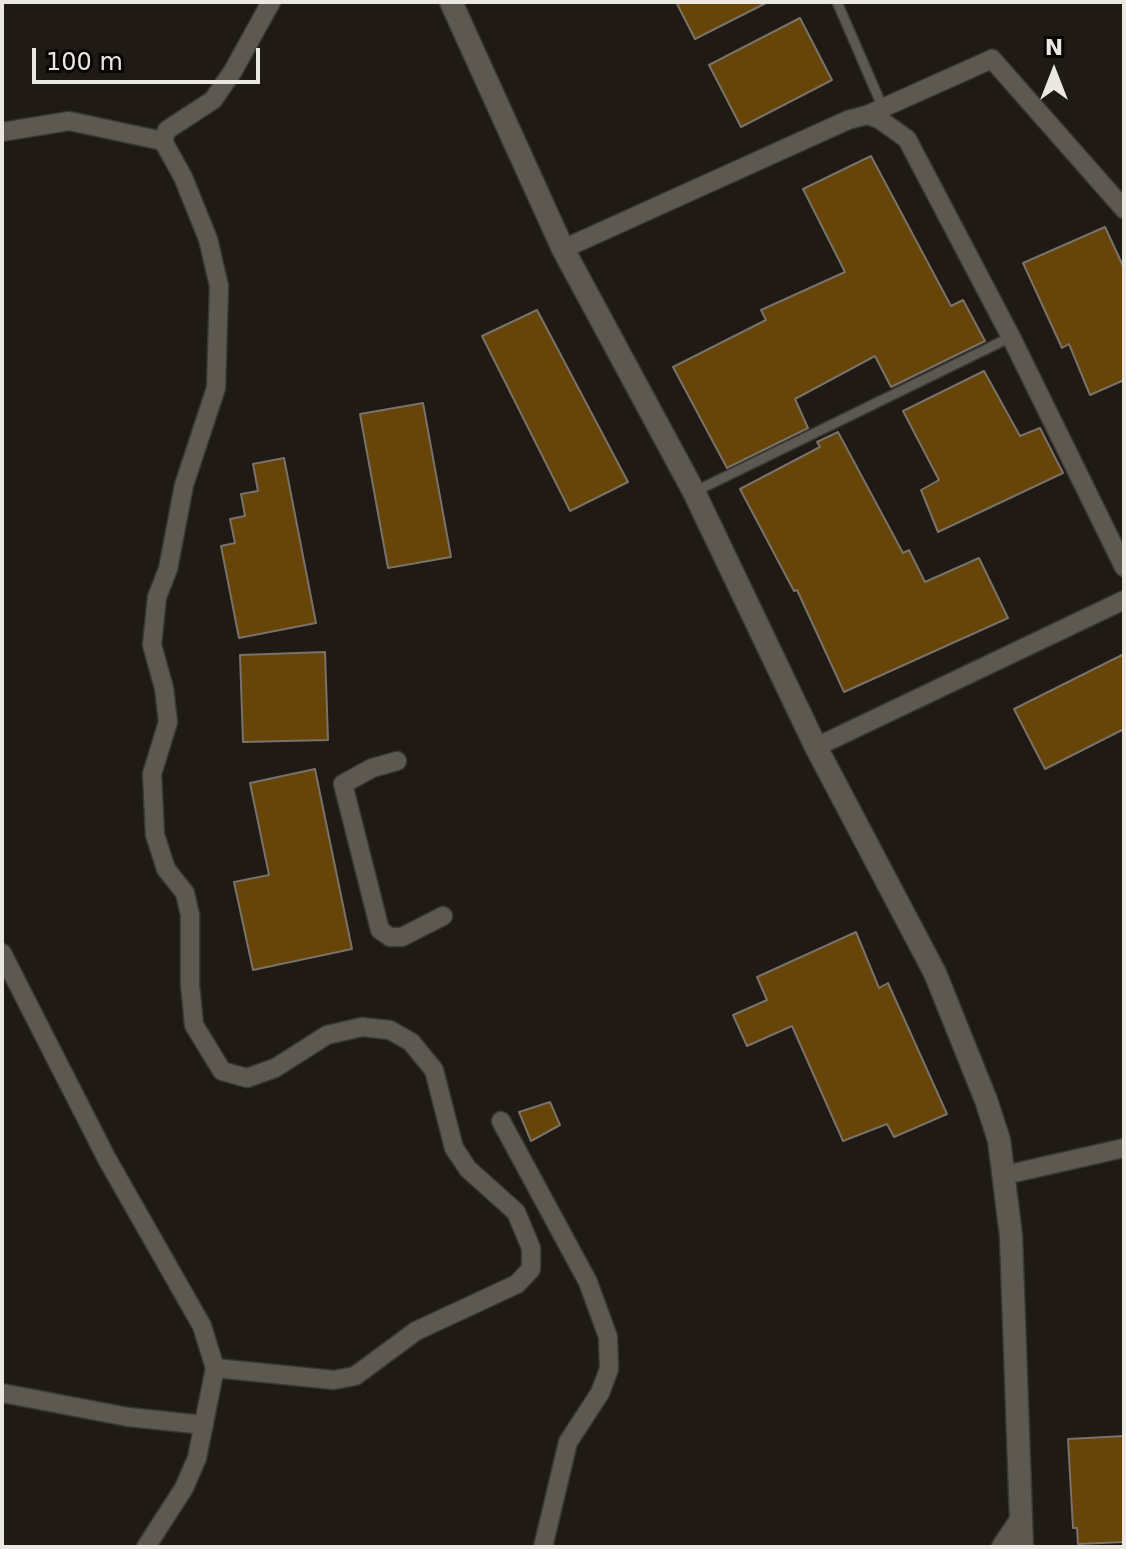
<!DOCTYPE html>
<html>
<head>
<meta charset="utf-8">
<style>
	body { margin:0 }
	#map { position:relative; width:1126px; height:1549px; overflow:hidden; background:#1f1a13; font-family:"DejaVu Sans",sans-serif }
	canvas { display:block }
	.frame { position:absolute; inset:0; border:4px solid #ebe8e3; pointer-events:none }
	.north { position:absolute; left:1014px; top:32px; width:80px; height:80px; -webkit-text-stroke:6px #070604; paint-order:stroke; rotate:0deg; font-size:22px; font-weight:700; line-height:32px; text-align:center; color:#ebe8e3 }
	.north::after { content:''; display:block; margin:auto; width:28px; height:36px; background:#ebe8e3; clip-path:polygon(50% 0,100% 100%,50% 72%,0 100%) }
	.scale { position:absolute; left:32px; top:48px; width:228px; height:36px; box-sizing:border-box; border:4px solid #ebe8e3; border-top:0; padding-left:10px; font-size:24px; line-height:28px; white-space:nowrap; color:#ebe8e3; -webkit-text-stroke:6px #070604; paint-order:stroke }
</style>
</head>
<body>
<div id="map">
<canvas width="1126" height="1549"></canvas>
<div class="frame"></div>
<div class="north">N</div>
<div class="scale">100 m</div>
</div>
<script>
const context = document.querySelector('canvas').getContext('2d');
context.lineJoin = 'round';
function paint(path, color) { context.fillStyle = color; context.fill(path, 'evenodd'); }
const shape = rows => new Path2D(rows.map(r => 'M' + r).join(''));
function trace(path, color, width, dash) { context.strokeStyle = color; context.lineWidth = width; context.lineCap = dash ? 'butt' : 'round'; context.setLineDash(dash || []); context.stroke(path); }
const building = shape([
	[676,2,768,2,695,39,676,2],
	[800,18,832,80,741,127,709,65,800,18],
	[871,156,951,306,963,300,985,341,891,387,875,356,795,399,808,428,727,468,673,367,766,320,761,310,845,272,803,189,871,156],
	[1105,227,1124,268,1124,380,1090,395,1069,344,1062,348,1023,263,1105,227],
	[537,310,628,482,570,511,482,336,537,310],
	[984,371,1020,436,1040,428,1063,473,938,532,921,490,939,480,903,411,984,371],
	[423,403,451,557,388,568,360,414,423,403],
	[838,432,903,553,909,550,925,582,979,558,1008,618,844,692,797,590,794,591,740,489,820,447,817,442,838,432],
	[284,458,316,623,239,638,221,546,235,543,230,519,245,516,241,494,258,491,253,464,284,458],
	[325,652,328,740,243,742,240,655,325,652],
	[1124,654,1124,729,1045,769,1014,709,1124,654],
	[315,769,352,949,253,970,234,882,269,875,250,783,315,769],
	[856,932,879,988,888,983,947,1114,894,1137,887,1124,843,1141,792,1026,747,1046,733,1015,767,1000,757,977,856,932],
	[550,1102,560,1125,531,1141,519,1112,550,1102],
	[1124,1436,1124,1542,1078,1544,1077,1528,1073,1528,1068,1439,1124,1436]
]);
const service = shape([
	[837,2,883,108],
	[694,492,1011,337]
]);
const minor = shape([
	[867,115,992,59,1124,209],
	[2,132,69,121,163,141],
	[563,249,848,120,867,115,879,119,907,139,1011,337,1124,567],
	[816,747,1124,600],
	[397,761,372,768,343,784,380,930,390,937,402,937,443,916],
	[2,953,107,1159,202,1326,215,1368,197,1458,184,1488,146,1547],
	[501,1121,588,1282,608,1337,609,1369,600,1393,568,1442,543,1547],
	[1005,1175,1124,1148],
	[215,1368,334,1380,355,1376,416,1331,517,1284,531,1269,531,1248,516,1212,468,1169,454,1148,434,1070,411,1042,390,1030,362,1027,327,1035,275,1068,247,1078,222,1071,194,1025,190,984,190,915,185,893,166,869,155,835,152,774,168,722,164,688,152,645,157,597,168,569,184,485,216,388,219,286,208,239,183,177,163,141,167,130,213,100,233,71,271,2],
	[2,1393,128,1417,204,1425]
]);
const tertiary = shape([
	[451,2,563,249,694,492,816,747,935,973,986,1100,999,1140,1011,1236,1022,1547],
	[1003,1547,1021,1520]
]);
paint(building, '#674509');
trace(building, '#78726a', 2);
trace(service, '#3b3734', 12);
trace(minor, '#3b3734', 21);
trace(tertiary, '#3b3734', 25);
trace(service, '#5d5850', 9);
trace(minor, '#5d5850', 18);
trace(tertiary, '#5d5850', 22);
</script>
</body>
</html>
